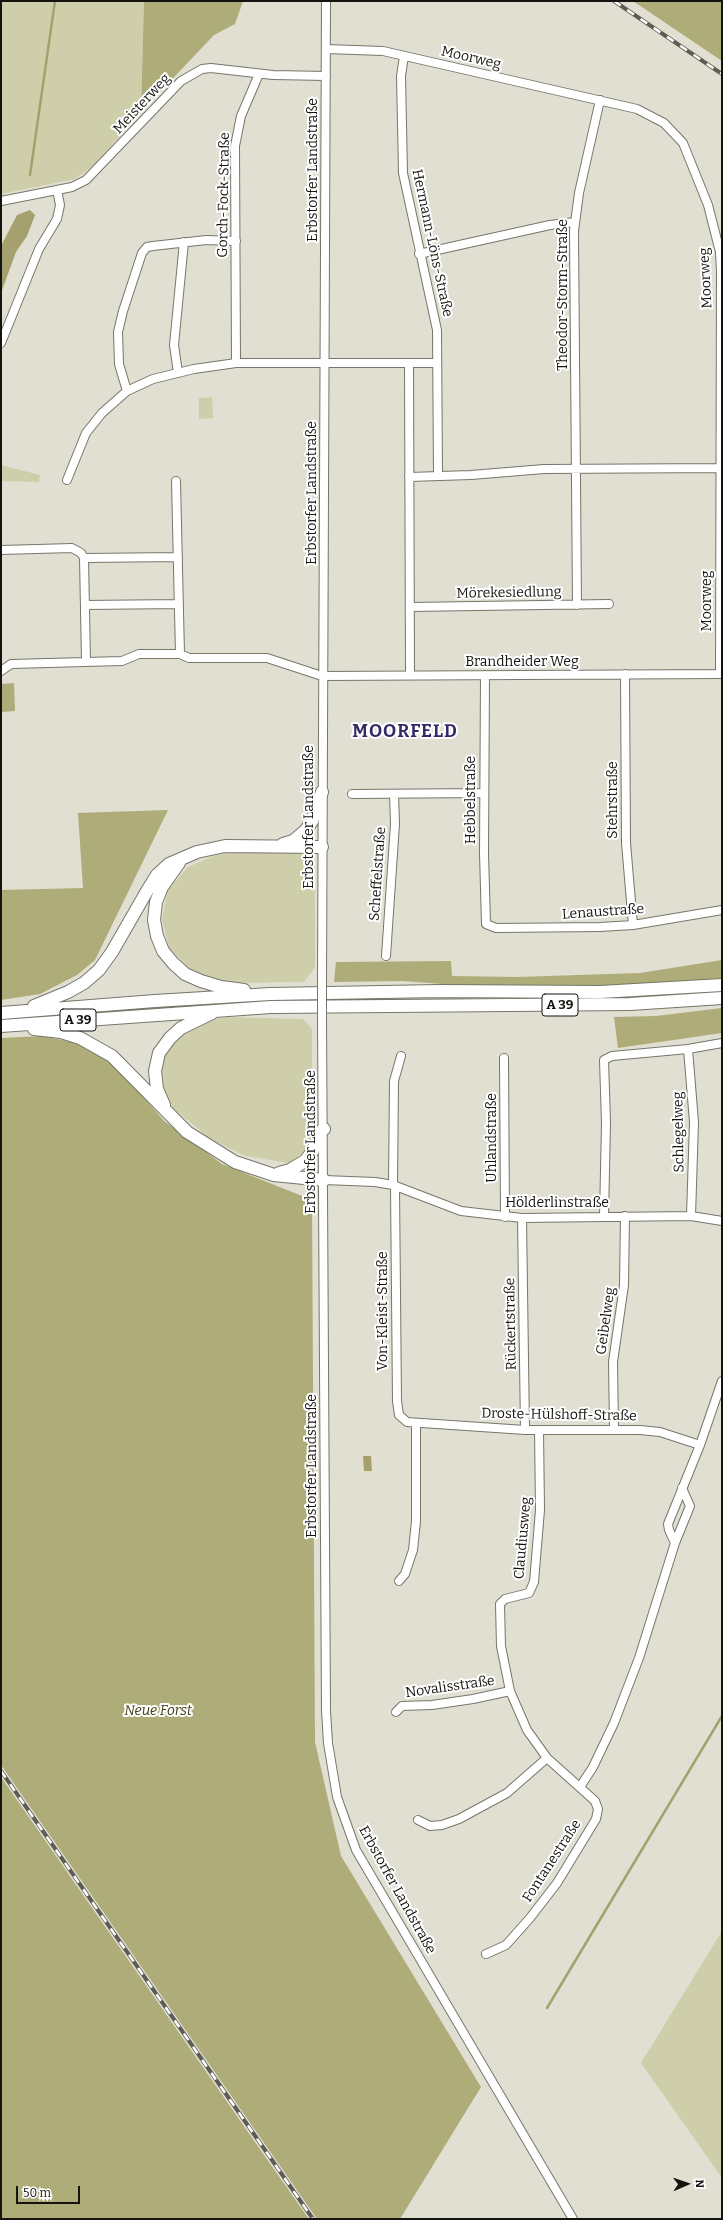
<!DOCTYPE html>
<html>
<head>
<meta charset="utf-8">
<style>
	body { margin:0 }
	#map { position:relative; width:723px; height:2220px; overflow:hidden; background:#e0dfd2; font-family:Bitter,serif }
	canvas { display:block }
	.frame { position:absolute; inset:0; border:2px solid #14130f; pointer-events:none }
	.north { position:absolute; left:667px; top:2164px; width:40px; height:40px; -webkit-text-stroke:3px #fff; paint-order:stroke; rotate:88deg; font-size:11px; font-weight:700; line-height:16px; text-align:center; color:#14130f }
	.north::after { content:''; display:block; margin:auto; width:14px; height:18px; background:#14130f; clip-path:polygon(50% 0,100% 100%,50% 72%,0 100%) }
	.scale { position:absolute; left:16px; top:2186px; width:64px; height:18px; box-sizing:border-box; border:2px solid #14130f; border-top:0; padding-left:5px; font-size:12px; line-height:14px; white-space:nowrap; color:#14130f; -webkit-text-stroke:3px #fff; paint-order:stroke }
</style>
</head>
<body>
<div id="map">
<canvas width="723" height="2220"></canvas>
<div class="frame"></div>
<div class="north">N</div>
<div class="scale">50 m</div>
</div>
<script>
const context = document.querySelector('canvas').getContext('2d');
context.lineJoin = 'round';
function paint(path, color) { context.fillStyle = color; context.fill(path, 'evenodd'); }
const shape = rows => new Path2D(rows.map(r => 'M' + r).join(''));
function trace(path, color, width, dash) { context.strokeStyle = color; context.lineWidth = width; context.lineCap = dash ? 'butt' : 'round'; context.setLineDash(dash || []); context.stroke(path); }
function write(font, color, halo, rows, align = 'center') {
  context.font = font + ' Bitter,serif'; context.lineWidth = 4; context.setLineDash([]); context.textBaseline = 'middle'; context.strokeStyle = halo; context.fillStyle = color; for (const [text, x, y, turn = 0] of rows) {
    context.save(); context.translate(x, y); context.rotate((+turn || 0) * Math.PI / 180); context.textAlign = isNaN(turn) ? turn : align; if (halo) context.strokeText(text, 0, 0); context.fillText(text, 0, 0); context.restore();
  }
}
const green = shape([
	[1,1,144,1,141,112,94,165,75,179,1,194],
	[212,397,213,418,199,419,199,398],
	[1,465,40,475,39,482,1,481],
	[251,849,301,854,315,881,315,967,304,982,224,983,189,968,169,947,162,920,168,890,188,867,213,856],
	[226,1017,303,1019,312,1029,312,1146,289,1163,245,1156,209,1138,173,1108,164,1090,162,1071,165,1055,176,1042,186,1033,208,1021],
	[722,1931,722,2178,641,2063]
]);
const forest = shape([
	[144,1,243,1,235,24,214,35,141,112],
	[633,1,722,1,722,61],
	[14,683,15,711,1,712,1,684],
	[168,810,95,960,77,975,40,994,1,1000,1,890,83,888,78,813],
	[722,960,722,978,667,983,588,987,455,985,403,981,334,982,336,962,451,961,452,976,517,977,640,973],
	[722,1008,722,1033,618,1048,614,1017,656,1016],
	[42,1036,77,1043,109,1061,122,1072,164,1121,222,1164,312,1200,315,1742,341,1856,481,2087,400,2219,317,2219,1,1765,1,1038],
	[1,1777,271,2165,309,2219,1,2219]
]);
const water = shape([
	[30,210,35,215,27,236,16,252,1,293,1,246,17,215],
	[363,1456,371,1456,372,1471,364,1471]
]);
const stream = shape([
	[30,175,55,1],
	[547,2008,722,1716]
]);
const minor = shape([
	[326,49,383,51,637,109,664,123,683,143,708,205,720,252,721,271,720,674],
	[404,56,401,76,403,173,437,330,438,476],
	[1,201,72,187,86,180,181,81,202,69,211,68,273,75,326,76],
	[419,254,550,225,575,222],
	[1,343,39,249,57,219,60,205,57,190],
	[236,363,235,146,241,116,259,74],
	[409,363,410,675],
	[178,373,174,345,184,242],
	[127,391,119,364,118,332,123,311,142,253,147,247,153,246,206,240,236,241],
	[409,477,471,475,544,469,721,468],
	[67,480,86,433,102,413,127,391,153,379,194,369,236,363,437,363],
	[176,481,180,654],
	[1,550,72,548,81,553,84,558,86,661],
	[84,558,178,557],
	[85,605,179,604],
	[577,605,574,231,579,193,600,100],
	[410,607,609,604],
	[1,671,11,664,122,661,139,654,180,654,189,658,267,658,322,676,722,674],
	[625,674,626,843,633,925],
	[485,675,484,853,486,924,496,928,600,927,633,925,722,910],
	[352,794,484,793],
	[386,956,395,824,394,794],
	[322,980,326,1],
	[322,1020,326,1711,328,1743,337,1797,356,1850,573,2219],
	[688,1049,694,1122,691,1216],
	[504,1058,505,1217],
	[324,1180,375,1182,393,1185,461,1211,522,1218,691,1216,722,1221],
	[393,1185,394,1081,401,1056],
	[395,1187,397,1401,399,1415,407,1422,525,1430,640,1430,660,1432,700,1445],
	[604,1216,606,1123,604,1060,612,1056,688,1049,722,1043],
	[522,1218,525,1430],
	[614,1429,613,1362,624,1285,625,1216],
	[675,1543,669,1530,668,1524,700,1445,722,1381],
	[399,1581,405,1574,413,1550,416,1521,416,1423],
	[396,1712,402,1706,432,1705,473,1699,510,1691],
	[580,1787,593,1767,614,1723,639,1658,675,1543,690,1506,682,1488],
	[418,1820,430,1826,442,1825,459,1819,507,1793,547,1758],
	[486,1954,506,1945,530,1918,557,1883,596,1819,598,1809,595,1801,547,1758,527,1730,510,1691,501,1646,500,1604,505,1599,529,1593,534,1582,540,1510,539,1430]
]);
const highway = shape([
	[283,844,293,841,306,830,312,821,322,792],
	[179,863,162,887,156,902,154,920,157,936,163,951,173,963,185,974,201,981,221,987,244,990],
	[34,1006,68,992,84,983,99,970,112,952,147,891,157,875,169,864,197,852,225,846,322,847],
	[1,1013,155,1001,270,994,439,991,600,992,722,985],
	[1,1026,271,1007,630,1004,722,998],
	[34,1029,61,1032,80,1038,112,1056,187,1132,235,1162,274,1175,324,1180],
	[164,1105,157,1089,155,1071,159,1053,170,1038,181,1028,212,1013],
	[279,1173,290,1170,305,1161,312,1152,322,1130,324,1129]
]);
const rail = shape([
	[614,1,722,74],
	[1,1771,313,2219]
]);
const minorBridge = shape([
	[322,980,322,1020]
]);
const shields = [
	[560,1005,36],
	[78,1020,36]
];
const shieldNames = [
	["A 39",560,1005],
	["A 39",78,1020]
];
const streetNames = [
	["Moorweg",471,58,13],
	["Meisterweg",142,104,-47],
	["Erbstorfer Landstraße",313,170,-90],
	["Gorch-Fock-Straße",224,195,-89],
	["Hermann-Löns-Straße",432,243,78],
	["Moorweg",706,278,-93],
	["Theodor-Storm-Straße",563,295,-90],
	["Erbstorfer Landstraße",312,493,-90],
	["Mörekesiedlung",509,593,-1],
	["Moorweg",707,601,-90],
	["Brandheider Weg",522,662],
	["Hebbelstraße",471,800,-90],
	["Stehrstraße",613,800,-90],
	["Erbstorfer Landstraße",309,817,-90],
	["Scheffelstraße",378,874,-86],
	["Lenaustraße",603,912,-4],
	["Schlegelweg",679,1132,-91],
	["Uhlandstraße",492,1138,-90],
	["Erbstorfer Landstraße",311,1142,-90],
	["Hölderlinstraße",557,1203],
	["Von-Kleist-Straße",383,1311,-90],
	["Geibelweg",606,1321,-82],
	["Rückertstraße",511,1324,-91],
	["Droste-Hülshoff-Straße",559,1415,1],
	["Erbstorfer Landstraße",312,1466,-90],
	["Claudiusweg",523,1538,-85],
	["Novalisstraße",450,1687,-8],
	["Fontanestraße",552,1861,-57],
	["Erbstorfer Landstraße",397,1890,61]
];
const parkNames = [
	["Neue Forst",158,1711]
];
const districtNames = [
	["MOORFELD",405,732]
];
paint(green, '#cfceab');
paint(forest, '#aeac78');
paint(water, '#a4a16e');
trace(stream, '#a4a16e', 2.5);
trace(minor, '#76766a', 10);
trace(highway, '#76766a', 14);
trace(minor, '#fff', 8);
trace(highway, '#fff', 12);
trace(rail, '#5d5c55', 4);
trace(rail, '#fff', 2.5, [8]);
trace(minorBridge, '#76766a', 10, []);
trace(minorBridge, '#fff', 8);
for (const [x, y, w] of shields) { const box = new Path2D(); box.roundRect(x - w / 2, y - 11, w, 22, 3); context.fillStyle = '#fff'; context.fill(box); trace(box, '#14130f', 1); }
write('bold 13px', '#14130f', null, shieldNames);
write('14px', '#14130f', '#fff', streetNames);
write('italic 14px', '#3f3c13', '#fff', parkNames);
context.letterSpacing = '1px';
write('bold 18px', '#322b66', '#fff', districtNames);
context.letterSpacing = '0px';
</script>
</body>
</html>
